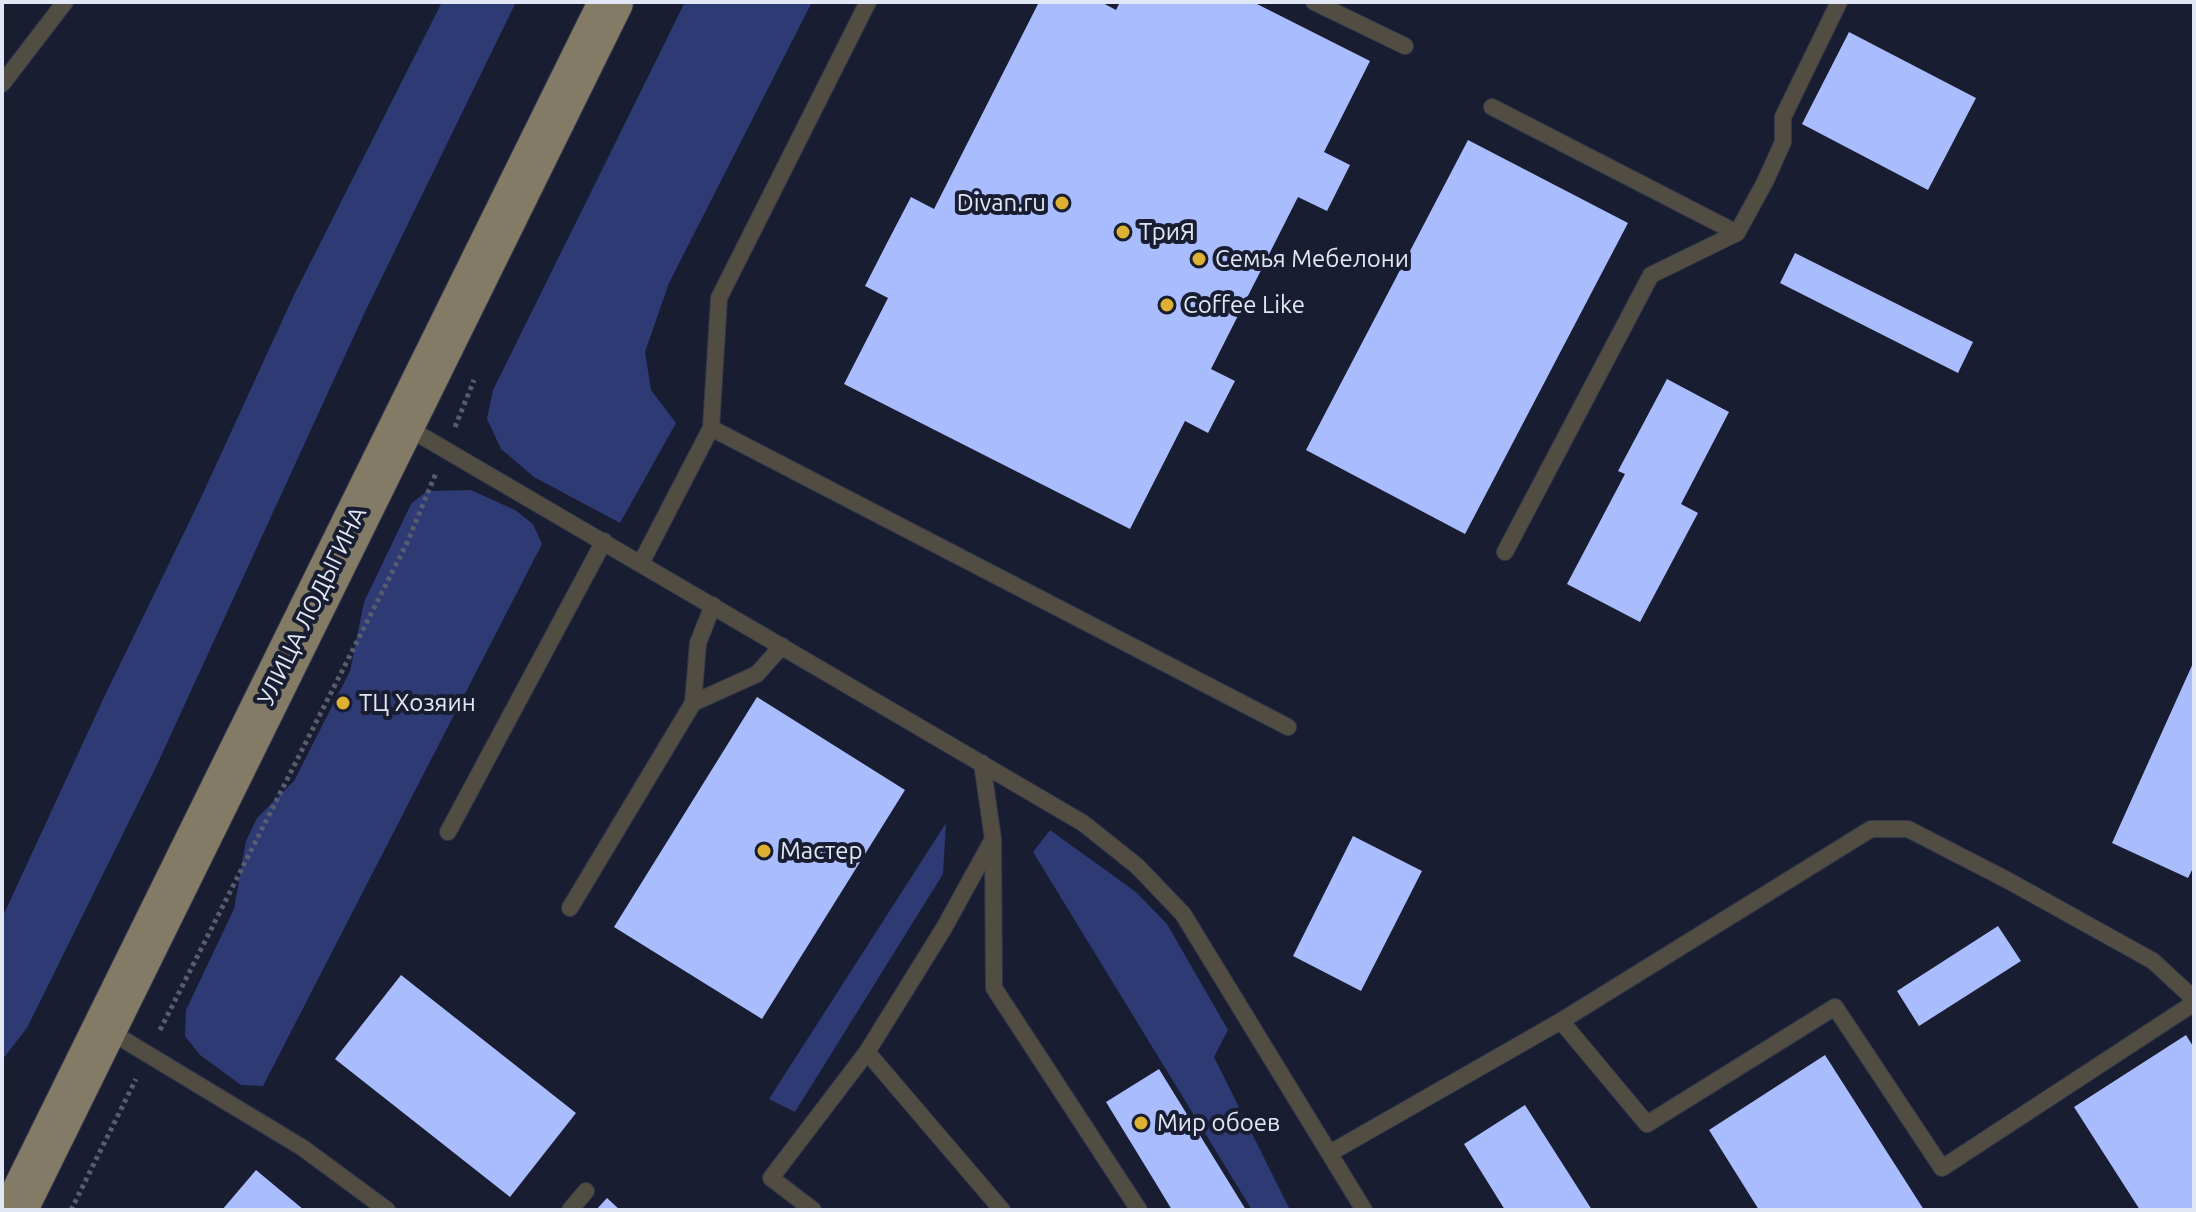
<!DOCTYPE html>
<html>
<head>
<meta charset="utf-8">
<style>
	body { margin:0 }
	#map { position:relative; width:2196px; height:1212px; overflow:hidden; background:#181d31; font-family:Ubuntu,sans-serif }
	canvas { display:block }
	.frame { position:absolute; inset:0; border:4px solid #e2e7f5; pointer-events:none }
</style>
</head>
<body>
<div id="map">
<canvas width="2196" height="1212"></canvas>
<div class="frame"></div>
</div>
<script>
const context = document.querySelector('canvas').getContext('2d');
context.lineJoin = 'round';
function paint(path, color) { context.fillStyle = color; context.fill(path, 'evenodd'); }
const shape = rows => new Path2D(rows.map(r => 'M' + r).join(''));
function trace(path, color, width, dash) { context.strokeStyle = color; context.lineWidth = width; context.lineCap = dash ? 'butt' : 'round'; context.setLineDash(dash || []); context.stroke(path); }
function write(font, color, halo, rows, align = 'center') {
  context.font = font + ' Ubuntu,sans-serif'; context.lineWidth = 8; context.setLineDash([]); context.textBaseline = 'middle'; context.strokeStyle = halo; context.fillStyle = color; for (const [text, x, y, turn = 0] of rows) {
    context.save(); context.translate(x, y); context.rotate((+turn || 0) * Math.PI / 180); context.textAlign = isNaN(turn) ? turn : align; if (halo) context.strokeText(text, 0, 0); context.fillText(text, 0, 0); context.restore();
  }
}
const green = shape([
	[442,2,516,2,365,312,156,767,27,1028,2,1060,2,918,107,691,198,504,294,295],
	[685,2,812,2,669,283,645,352,651,390,676,423,620,523,534,477,501,449,487,419,493,390],
	[471,490,515,510,533,524,542,544,263,1086,241,1085,200,1055,185,1036,186,1010,234,909,246,841,257,818,294,781,350,671,364,602,411,504,427,491],
	[946,823,943,874,795,1112,769,1099],
	[1050,830,1136,892,1167,924,1228,1030,1214,1057,1290,1210,1252,1210,1033,852]
]);
const building = shape([
	[1039,2,1101,2,1116,10,1120,2,1253,2,1370,61,1324,152,1350,165,1327,211,1298,197,1211,369,1235,381,1208,433,1185,421,1130,529,844,384,888,298,865,286,888,241,911,197,934,209],
	[1849,32,1976,98,1928,190,1802,124],
	[1468,140,1628,223,1465,534,1306,450],
	[1795,253,1973,342,1958,373,1780,283],
	[1667,379,1729,412,1681,504,1698,513,1640,622,1567,584,1625,474,1618,471],
	[2194,661,2194,866,2188,878,2112,843],
	[757,697,905,790,762,1019,614,927],
	[1353,836,1422,871,1361,991,1293,956],
	[1998,926,2021,961,1919,1026,1897,991],
	[401,975,576,1113,510,1197,335,1059],
	[2186,1035,2194,1048,2194,1210,2140,1210,2074,1107],
	[1825,1055,1924,1210,1759,1210,1709,1130],
	[1159,1069,1246,1210,1172,1210,1152,1177,1106,1102],
	[1525,1105,1592,1210,1505,1210,1464,1144],
	[256,1170,304,1210,222,1210],
	[607,1198,620,1210,596,1210]
]);
const path = shape([
	[455,427,474,380],
	[160,1030,407,543,436,473],
	[71,1210,136,1079]
]);
const service = shape([
	[1314,2,1405,46],
	[2,84,65,2],
	[1492,107,1737,233],
	[403,425,1083,823,1137,866,1183,914,1364,1210],
	[711,428,719,298,868,2],
	[1505,552,1651,275,1737,233,1765,182,1783,142,1783,117,1839,2],
	[641,563,711,428,1288,727],
	[693,703,757,674,782,646],
	[982,763,993,839,944,928,867,1052,1002,1210],
	[448,832,604,541],
	[993,841,994,988,1139,1210],
	[570,908,693,703,698,643,713,605],
	[1561,1021,1647,1124,1835,1007,1942,1168,2194,1003],
	[106,1029,303,1148,387,1210],
	[1330,1153,1561,1021,1871,829,1908,829,2009,881,2153,961,2194,999],
	[570,1210,586,1191],
	[813,1210,771,1178,867,1052]
]);
const primary = shape([
	[15,1210,611,2]
]);
const markers = [
	[1062,203,8,"#deb133"],
	[1123,232,8,"#deb133"],
	[1199,259,8,"#deb133"],
	[1167,305,8,"#deb133"],
	[343,703,8,"#deb133"],
	[764,851,8,"#deb133"],
	[1141,1123,8,"#deb133"]
];
const poiNames = [
	["Divan.ru",1046,203,"right"],
	["ТриЯ",1139,232],
	["Семья Мебелони",1215,259],
	["Coffee Like",1183,305],
	["ТЦ Хозяин",359,703],
	["Мастер",780,851],
	["Мир обоев",1157,1123]
];
const streetNames = [
	["УЛИЦА ЛОДЫГИНА",312,606,-64]
];
paint(green, '#2d3a74');
paint(building, '#a9bdfe');
trace(service, '#34394c', 18);
trace(primary, '#34394c', 46);
trace(path, '#575c6e', 5, [4, 4]);
trace(service, '#524d43', 16);
trace(primary, '#847b66', 44);
for (const [x, y, r, color] of markers) { const dot = new Path2D(); dot.arc(x, y, r, 0, 2 * Math.PI); context.fillStyle = color; context.fill(dot); trace(dot, '#181d31', 3); }
write('24px', '#e2e7f5', '#181d31', poiNames, 'left');
write('24px', '#e2e7f5', '#181d31', streetNames);
</script>
</body>
</html>
